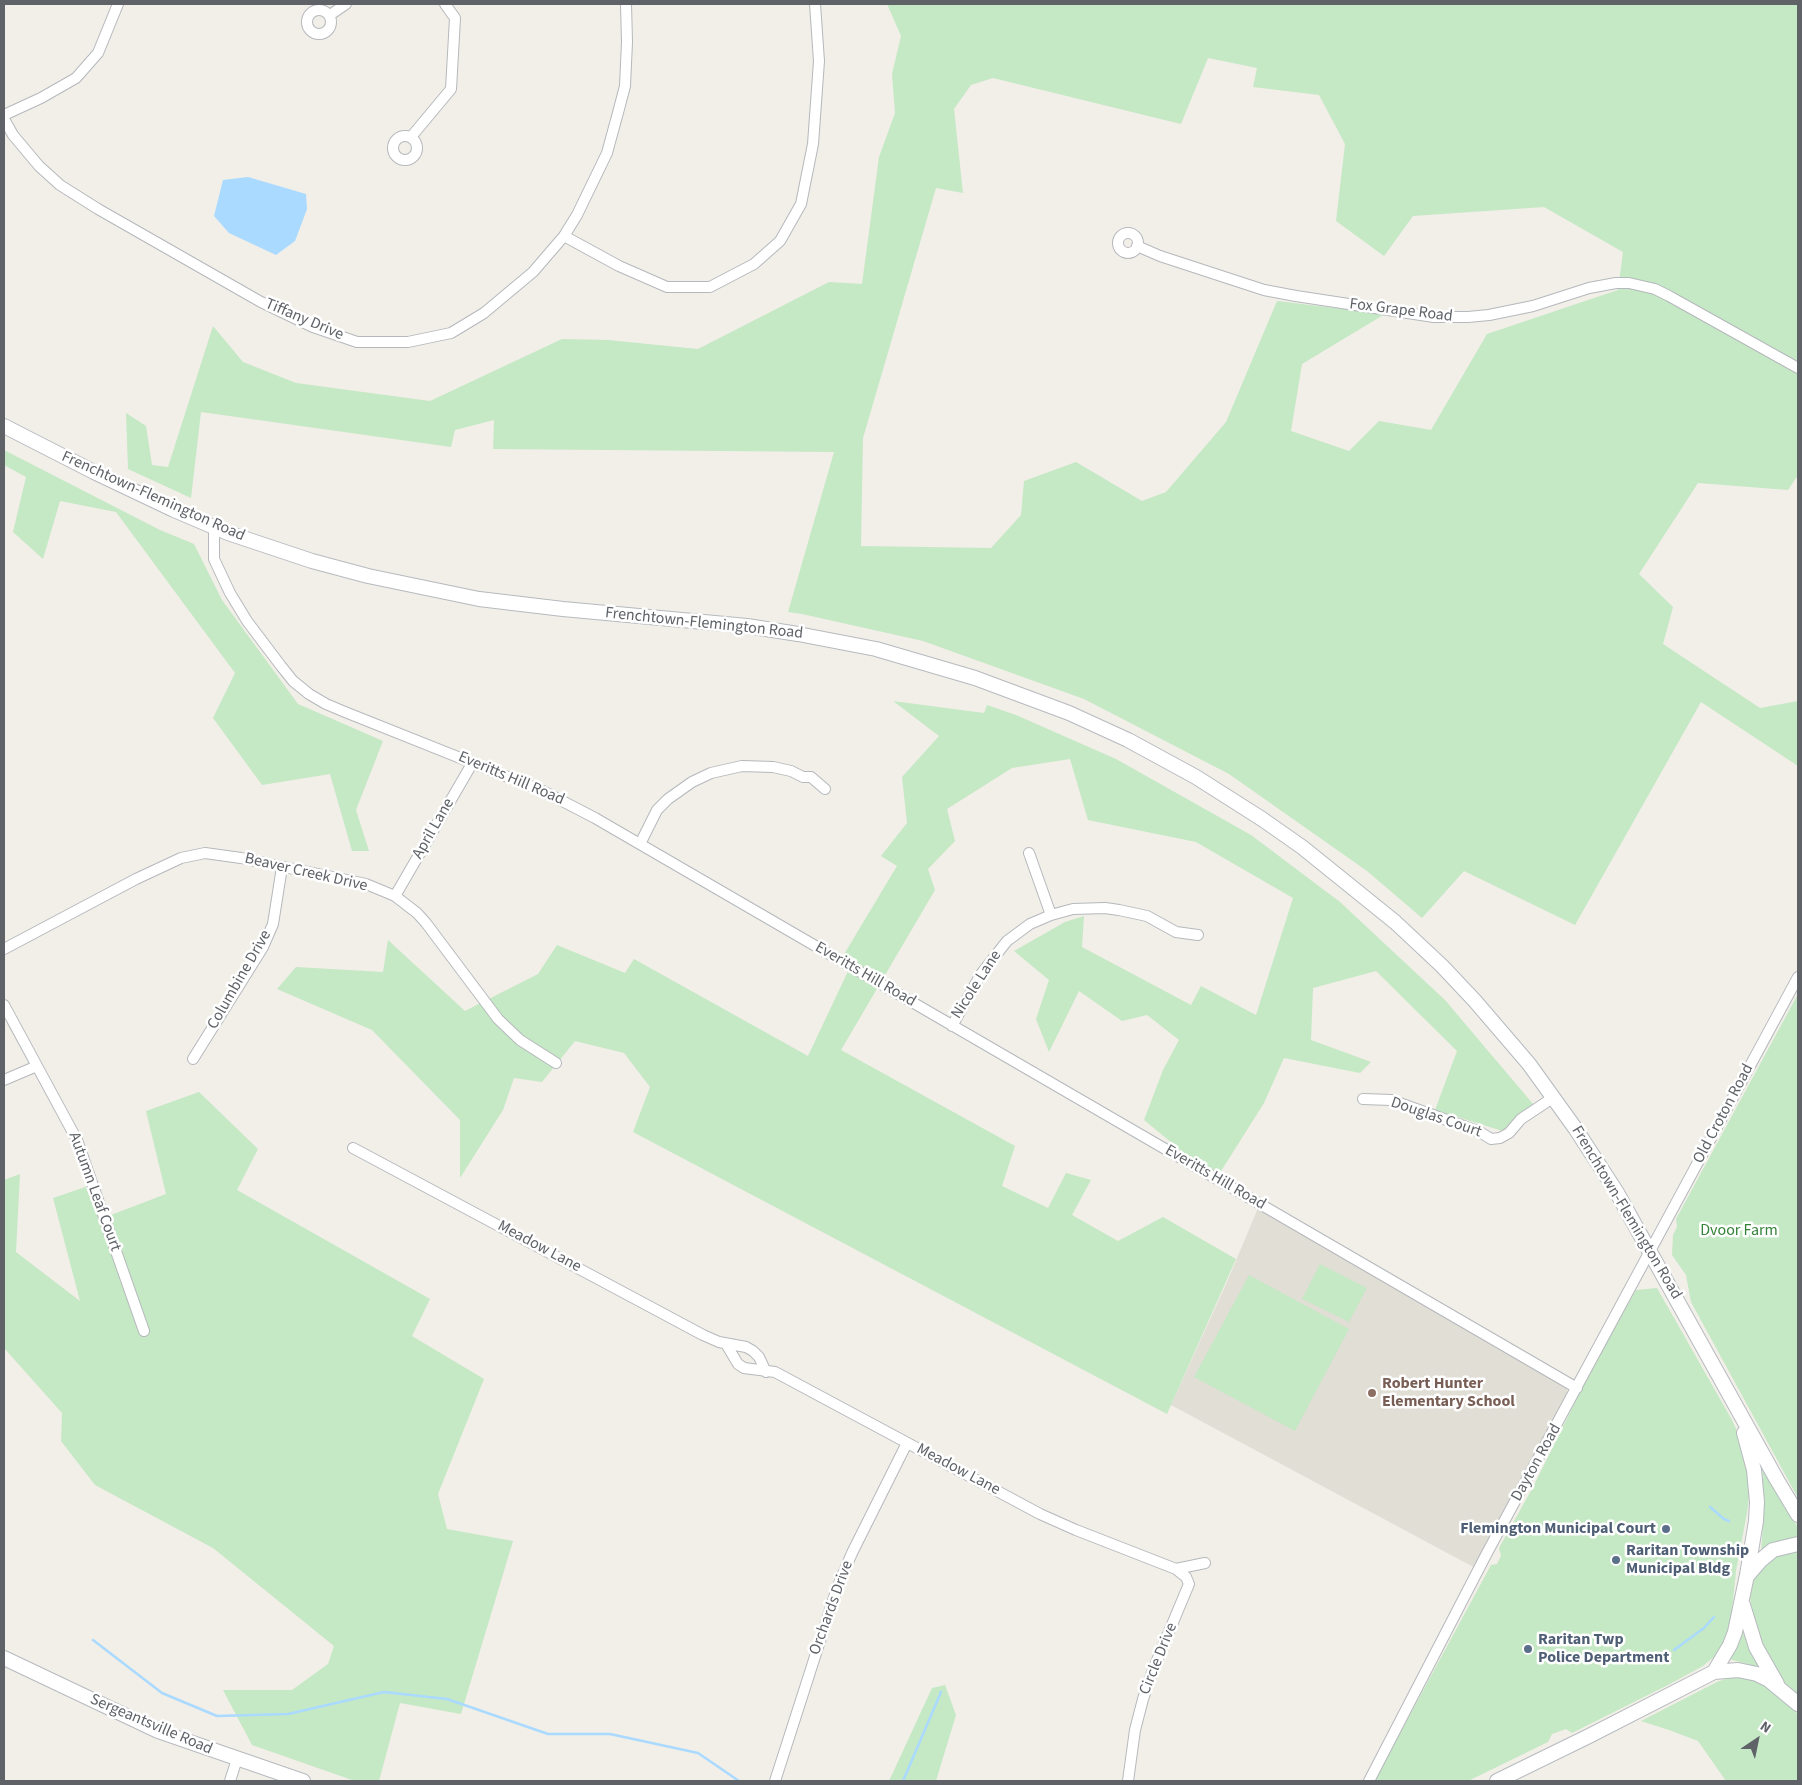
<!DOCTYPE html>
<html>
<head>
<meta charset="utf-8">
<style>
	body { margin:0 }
	#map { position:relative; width:1802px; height:1785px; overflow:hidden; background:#f1efe8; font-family:"Source Sans 3",sans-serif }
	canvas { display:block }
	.frame { position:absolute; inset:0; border:5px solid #5f6368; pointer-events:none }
	.north { position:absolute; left:1732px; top:1715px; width:50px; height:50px; -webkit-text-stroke:4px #fff; paint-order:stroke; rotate:34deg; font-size:14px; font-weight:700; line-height:20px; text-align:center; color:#5f6368 }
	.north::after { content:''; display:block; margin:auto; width:18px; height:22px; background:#5f6368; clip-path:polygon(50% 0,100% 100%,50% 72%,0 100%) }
</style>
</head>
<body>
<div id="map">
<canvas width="1802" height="1785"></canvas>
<div class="frame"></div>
<div class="north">N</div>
</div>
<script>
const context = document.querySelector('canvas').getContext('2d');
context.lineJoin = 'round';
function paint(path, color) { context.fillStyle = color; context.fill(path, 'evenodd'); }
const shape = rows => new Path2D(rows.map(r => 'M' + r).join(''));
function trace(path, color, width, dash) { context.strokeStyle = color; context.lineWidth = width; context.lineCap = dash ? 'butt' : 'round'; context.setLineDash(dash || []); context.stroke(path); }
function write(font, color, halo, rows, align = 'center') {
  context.font = font + ' "Source Sans 3",sans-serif'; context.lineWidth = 5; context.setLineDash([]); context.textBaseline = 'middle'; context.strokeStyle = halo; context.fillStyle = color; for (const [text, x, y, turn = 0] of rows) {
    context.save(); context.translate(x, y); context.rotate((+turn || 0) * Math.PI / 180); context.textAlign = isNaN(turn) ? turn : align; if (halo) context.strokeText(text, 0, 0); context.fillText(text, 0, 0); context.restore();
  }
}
const education = shape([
	[1258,1208,1566,1386,1570,1400,1479,1570,1171,1405,1227,1282]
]);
const green = shape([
	[887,4,1798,4,1798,475,1788,490,1698,483,1639,574,1673,607,1663,644,1760,708,1798,701,1798,766,1701,702,1575,925,1464,871,1422,918,1367,871,1229,774,1084,699,923,641,802,614,788,612,834,452,493,449,494,420,455,430,451,447,201,412,191,498,128,469,126,413,146,426,152,465,168,467,213,326,243,362,296,383,430,401,562,339,608,340,698,349,829,282,862,284,879,157,895,113,892,74,901,36],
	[1208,58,1257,68,1253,87,1319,95,1345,144,1336,221,1384,256,1413,216,1544,207,1623,252,1618,290,1487,334,1431,430,1379,421,1349,451,1291,431,1302,364,1385,314,1277,301,1226,422,1166,492,1142,501,1076,462,1024,481,1021,515,991,548,861,546,863,438,936,188,963,193,954,109,971,85,993,78,1181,124],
	[4,450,160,530,194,544,222,600,298,704,383,741,356,810,369,851,352,851,330,774,262,785,213,718,235,673,116,512,60,501,43,559,13,532,26,477,4,465],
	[893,701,984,713,987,705,1016,715,1116,759,1251,835,1340,902,1445,1000,1533,1104,1509,1133,1435,1110,1457,1051,1376,971,1313,988,1311,1040,1371,1062,1360,1073,1284,1058,1264,1103,1216,1179,1144,1120,1163,1070,1179,1040,1147,1015,1122,1021,1079,991,1049,1052,1036,1019,1049,980,1014,951,1065,922,1084,916,1082,947,1191,1005,1201,986,1256,1015,1293,898,1196,842,1088,820,1070,759,1012,768,947,809,955,841,928,869,935,890,841,1050,1015,1146,1002,1186,1048,1208,1066,1173,1091,1180,1072,1215,1118,1241,1163,1217,1236,1259,1167,1414,633,1132,650,1087,624,1053,575,1041,542,1082,514,1078,503,1110,460,1178,460,1120,372,1030,277,989,296,967,383,972,388,940,465,1011,538,974,557,945,625,973,634,959,808,1056,850,967,840,961,897,866,881,856,907,823,902,777,939,736],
	[1798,994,1798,1498,1691,1302,1686,1275,1672,1255,1673,1235,1677,1227,1676,1219],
	[199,1092,258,1149,237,1190,430,1299,412,1336,484,1379,438,1494,447,1529,513,1541,461,1714,400,1703,379,1781,355,1781,252,1745,223,1690,292,1690,328,1664,334,1646,213,1548,95,1485,61,1441,62,1413,4,1348,4,1180,20,1174,16,1252,80,1301,53,1198,91,1185,103,1218,166,1194,146,1111],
	[1320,1264,1367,1288,1349,1322,1302,1299],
	[1249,1275,1349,1329,1295,1431,1194,1377],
	[1657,1288,1732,1420,1742,1442,1747,1464,1750,1489,1747,1513,1736,1571,1731,1620,1721,1651,1703,1666,1668,1685,1572,1733,1566,1729,1552,1734,1548,1742,1468,1781,1374,1781,1491,1565,1497,1564,1501,1556,1499,1548,1533,1487,1589,1374,1636,1290],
	[1762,1461,1798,1528,1798,1536,1774,1544,1761,1552,1764,1511],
	[1798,1550,1798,1695,1782,1681,1767,1655,1752,1613,1750,1598,1754,1580,1757,1573,1775,1556],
	[1743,1633,1758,1666,1758,1667,1729,1659],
	[1739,1677,1750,1679,1765,1685,1798,1714,1798,1781,1726,1781,1698,1741,1669,1730,1641,1721,1717,1682,1728,1678],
	[945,1685,956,1715,936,1781,889,1781,932,1688]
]);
const water = shape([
	[248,177,306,194,307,209,295,241,276,255,229,233,214,216,223,180]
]);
const stream = shape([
	[1710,1507,1724,1519,1729,1521],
	[93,1640,162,1693,217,1716,288,1714,384,1692,447,1699,548,1734,610,1734,698,1753,739,1781],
	[1674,1650,1704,1628,1714,1617],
	[903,1781,941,1692]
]);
const minor = shape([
	'307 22a12 12 0 1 1 24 0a12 12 0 1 1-24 0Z',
	[330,15,346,4],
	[4,115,41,98,76,78,98,53,118,4],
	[4,119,13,135,39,166,60,185,98,209,261,302,313,327,357,342,408,342,451,333,484,313,533,272,564,236,577,215,607,153,619,109,625,86,627,42,626,4],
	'393 148a12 12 0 1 1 24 0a12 12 0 1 1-24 0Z',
	[411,137,451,89,455,18,445,4],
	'1118 243a10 10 0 1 1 20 0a10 10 0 1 1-20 0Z',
	[564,236,619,266,667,287,710,287,754,264,780,241,801,204,813,144,819,61,815,4],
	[1137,246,1160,256,1264,290,1296,296,1434,317,1468,317,1489,315,1533,306,1589,288,1616,283,1629,283,1655,289,1669,296,1798,368],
	[214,527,214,559,230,593,247,621,281,666,293,681,309,694,326,704,345,712,543,791,595,818,1577,1388],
	[640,844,657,810,668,799,692,782,711,773,742,766,773,767,791,771,803,777,811,777,825,789],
	[1029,853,1051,915],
	[395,896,473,762],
	[4,949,136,879,181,858,205,853,241,858,366,884,395,896,417,913,426,923,498,1019,520,1040,556,1063],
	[4,1005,77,1140,144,1331],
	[952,1026,981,974,1007,941,1030,924,1051,915,1073,909,1105,908,1119,910,1147,916,1176,932,1198,935],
	[193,1059,263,947,273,924,282,867],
	[4,1080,37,1066],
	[1363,1099,1391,1100,1480,1132,1491,1139,1500,1138,1509,1133,1521,1119,1554,1097],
	[353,1148,703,1335,719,1342,746,1347,753,1351,759,1357,766,1372],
	[726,1344,738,1364,744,1368,775,1372,1040,1514,1076,1530,1176,1569,1186,1577,1189,1584,1153,1670,1143,1699,1135,1730,1128,1781],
	[1176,1569,1205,1563],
	[230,1781,237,1759],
	[775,1781,837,1588,852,1553,907,1443],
	[1369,1781,1487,1553,1798,977]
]);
const secondary = shape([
	[4,426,94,472,174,510,228,533,312,561,368,576,479,599,563,609,747,626,798,634,876,649,975,678,1069,713,1128,740,1196,777,1262,819,1302,847,1395,922,1442,966,1475,1001,1529,1064,1575,1128,1616,1191,1777,1480,1798,1515],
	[1748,1575,1761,1560,1773,1550,1798,1544],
	[1743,1605,1756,1647,1777,1684],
	[4,1658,158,1731,303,1781],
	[1714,1672,1730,1645,1735,1632,1747,1575,1756,1521,1757,1502,1754,1470,1744,1433],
	[1497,1781,1589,1736,1714,1672,1738,1670,1757,1674,1769,1680,1798,1704]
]);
const markers = [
	[1372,1393,5,"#8d6e63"],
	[1666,1529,5,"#5c6f8a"],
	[1616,1560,5,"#5c6f8a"],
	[1528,1649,5,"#5c6f8a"]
];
const streetNames = [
	["Fox Grape Road",1401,311,7],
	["Tiffany Drive",304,320,23],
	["Frenchtown-Flemington Road",153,497,24],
	["Frenchtown-Flemington Road",704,624,6],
	["Everitts Hill Road",511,779,23],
	["April Lane",434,829,-60],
	["Beaver Creek Drive",306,873,13],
	["Everitts Hill Road",865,975,30],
	["Columbine Drive",240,980,-60],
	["Nicole Lane",977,985,-57],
	["Old Croton Road",1724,1114,-62],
	["Douglas Court",1436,1118,19],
	["Everitts Hill Road",1215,1178,30],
	["Autumn Leaf Court",94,1192,70],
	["Frenchtown-Flemington Road",1626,1213,59],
	["Meadow Lane",539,1247,28],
	["Dayton Road",1537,1463,-61],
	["Meadow Lane",958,1470,28],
	["Orchards Drive",832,1608,-70],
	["Circle Drive",1159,1659,-68],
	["Sergeantsville Road",151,1725,23]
];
const parkNames = [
	["Dvoor Farm",1739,1231]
];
const educationNames = [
	["Robert Hunter",1382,1384],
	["Elementary School",1382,1402]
];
const serviceNames = [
	["Flemington Municipal Court",1656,1529,"right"],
	["Raritan Township",1626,1551],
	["Municipal Bldg",1626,1569],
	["Raritan Twp",1538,1640],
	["Police Department",1538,1658]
];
paint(education, '#e1ded6');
paint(green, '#c5e8c5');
paint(water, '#aadaff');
trace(stream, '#aadaff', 2.5);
trace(minor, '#b5b8bc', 12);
trace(secondary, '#b6babf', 16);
trace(minor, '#fff', 10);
trace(secondary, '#fff', 14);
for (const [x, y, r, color] of markers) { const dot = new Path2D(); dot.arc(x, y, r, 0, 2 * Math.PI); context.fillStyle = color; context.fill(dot); trace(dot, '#fff', 2); }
write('16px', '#5f6368', '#fff', streetNames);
write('16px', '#348238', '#fff', parkNames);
write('bold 16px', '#785e54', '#fff', educationNames, 'left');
write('bold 16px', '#4e5e75', '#fff', serviceNames, 'left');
</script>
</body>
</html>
